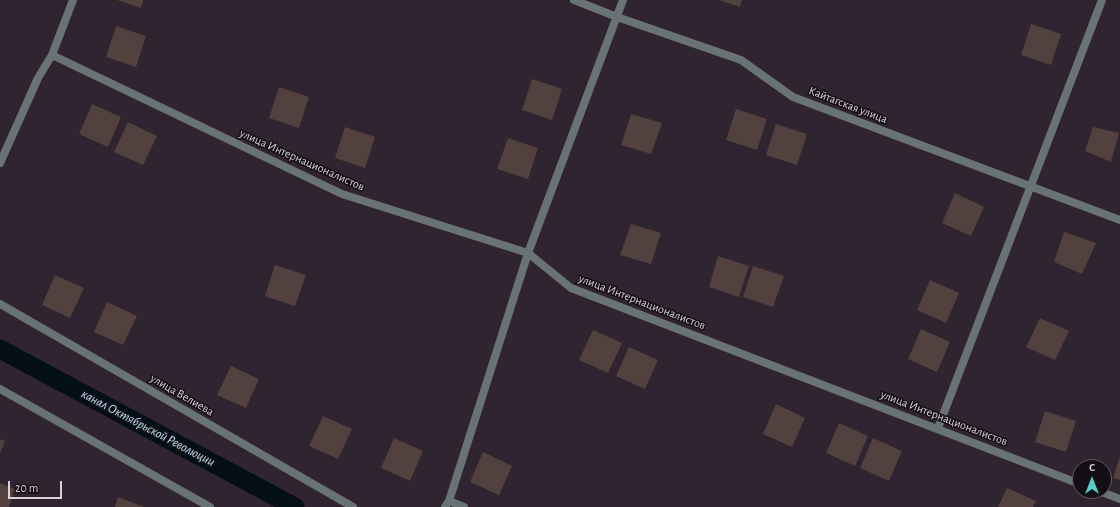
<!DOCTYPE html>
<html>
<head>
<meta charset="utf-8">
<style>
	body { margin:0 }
	#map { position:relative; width:1120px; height:507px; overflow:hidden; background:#2f242f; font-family:"Alegreya Sans",sans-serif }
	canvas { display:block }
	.north { position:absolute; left:1072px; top:459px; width:40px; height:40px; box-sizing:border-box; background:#140f14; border:1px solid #635d63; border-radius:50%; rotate:0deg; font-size:11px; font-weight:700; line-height:16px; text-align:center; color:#d9d2d9 }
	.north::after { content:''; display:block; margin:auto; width:14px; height:18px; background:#56cec3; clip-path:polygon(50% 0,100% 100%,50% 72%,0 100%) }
	.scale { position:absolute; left:8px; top:481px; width:54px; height:18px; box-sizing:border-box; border:2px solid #d9d2d9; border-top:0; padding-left:5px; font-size:12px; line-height:14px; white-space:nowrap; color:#d9d2d9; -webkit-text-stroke:3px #140f14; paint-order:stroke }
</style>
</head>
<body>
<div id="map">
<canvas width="1120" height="507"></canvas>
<div class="north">С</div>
<div class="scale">20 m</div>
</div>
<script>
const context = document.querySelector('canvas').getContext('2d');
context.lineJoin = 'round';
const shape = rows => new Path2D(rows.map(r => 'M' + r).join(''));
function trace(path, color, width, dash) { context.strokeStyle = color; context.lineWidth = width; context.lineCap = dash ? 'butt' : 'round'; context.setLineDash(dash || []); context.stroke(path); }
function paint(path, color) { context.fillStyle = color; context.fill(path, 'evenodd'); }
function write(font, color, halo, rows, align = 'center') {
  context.font = font + ' "Alegreya Sans",sans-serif'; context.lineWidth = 3; context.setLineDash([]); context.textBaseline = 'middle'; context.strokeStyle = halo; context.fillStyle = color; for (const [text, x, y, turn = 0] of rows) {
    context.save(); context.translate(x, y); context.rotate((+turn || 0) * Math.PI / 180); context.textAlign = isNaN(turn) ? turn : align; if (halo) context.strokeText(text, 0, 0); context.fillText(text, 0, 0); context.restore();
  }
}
const canal = shape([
	[0,349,295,507]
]);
const building = shape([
	[117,0,143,0,141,8],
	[719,0,742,0,740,7],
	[1031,24,1061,34,1051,65,1021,55],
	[116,26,146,36,136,67,106,57],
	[532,79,562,89,552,120,522,110],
	[279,87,309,97,299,128,269,118],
	[92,104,121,117,108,147,79,134],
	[736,109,767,119,757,150,726,140],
	[631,114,662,123,651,154,621,145],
	[128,122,157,136,143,165,114,152],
	[776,124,807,134,797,165,766,155],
	[345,127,375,137,365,168,335,158],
	[1093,127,1119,133,1111,162,1085,151],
	[508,138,538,148,528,179,497,169],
	[955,193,984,207,971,236,942,223],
	[631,224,661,233,651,264,620,255],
	[1064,232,1096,243,1082,274,1054,262],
	[718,256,749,266,739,297,709,287],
	[275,265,306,275,295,306,265,296],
	[753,266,784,276,773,307,743,297],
	[55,275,84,288,70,318,42,305],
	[930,280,959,293,946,323,917,310],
	[107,302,137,316,123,345,94,332],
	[1040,318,1069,331,1055,360,1026,347],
	[921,329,950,342,937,372,908,359],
	[593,330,622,343,608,373,579,360],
	[629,347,658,360,645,389,616,376],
	[231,366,259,379,246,408,217,395],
	[776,404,805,418,792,447,763,434],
	[1045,411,1076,421,1066,452,1035,442],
	[323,416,352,429,338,459,309,446],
	[839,423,868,436,855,466,826,453],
	[394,438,423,451,410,481,381,468],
	[873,438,902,451,889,481,860,468],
	[0,439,5,441,0,453],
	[483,452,512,466,499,495,470,482],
	[1120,457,1120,480,1113,478],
	[0,483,15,489,9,507,0,507],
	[1007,488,1036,501,1033,507,998,507],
	[118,497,144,507,115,507]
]);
const street = shape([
	[574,0,617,17,741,60,793,97,1120,220],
	[52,55,342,194,528,253,571,288,1080,484],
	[0,163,38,78,52,55,73,0],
	[0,304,353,507],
	[0,389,210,507],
	[938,428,1102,0],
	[1099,491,1120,499],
	[449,501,528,253,623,0],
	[445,507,449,501,464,507]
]);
const streetNames = [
	["Кайтагская улица",848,105,21],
	["улица Интернационалистов",302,160,24],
	["улица Интернационалистов",642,302,21],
	["улица Велиева",182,395,30],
	["улица Интернационалистов",944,418,21]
];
const waterNames = [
	["канал Октябрьской Революции",148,428,28]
];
trace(canal, '#050f16', 19);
paint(building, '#52413e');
trace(street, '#6a7374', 8);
write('12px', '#d9d2d9', '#140f14', streetNames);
write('italic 13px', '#b7e2fc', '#140f14', waterNames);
</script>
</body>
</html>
